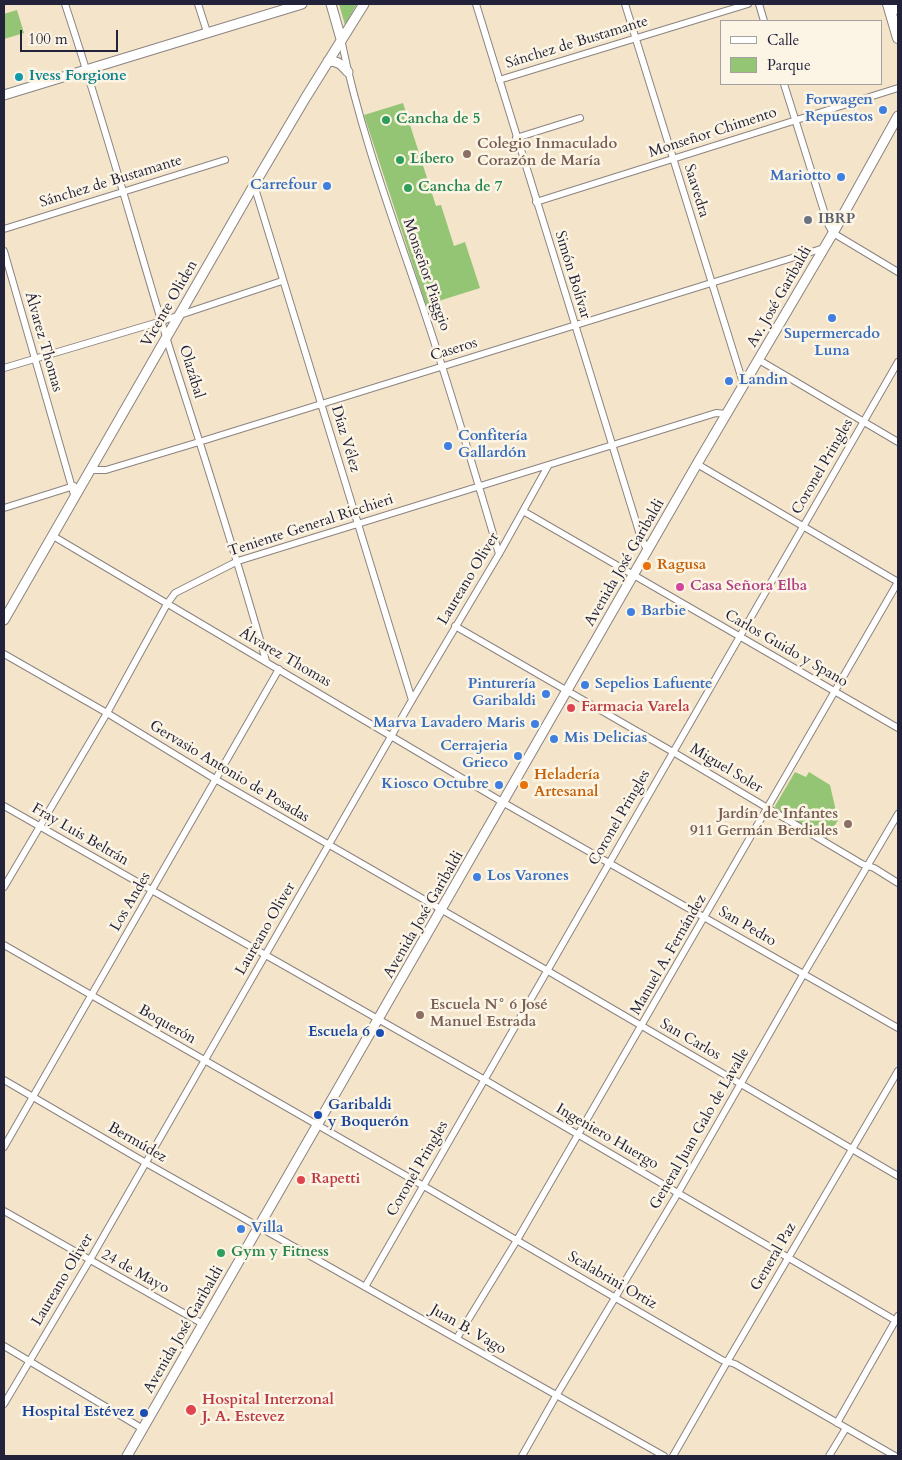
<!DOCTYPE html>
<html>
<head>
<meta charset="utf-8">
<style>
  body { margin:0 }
  #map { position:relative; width:902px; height:1460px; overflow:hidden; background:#f4e4c9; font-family:Cardo,serif }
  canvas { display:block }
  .frame { position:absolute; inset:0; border:5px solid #22223b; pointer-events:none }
  .legend { position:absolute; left:720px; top:20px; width:162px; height:65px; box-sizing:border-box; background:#fcf5e5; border:1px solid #a5a1a1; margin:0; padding:6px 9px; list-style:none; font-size:15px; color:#22223b }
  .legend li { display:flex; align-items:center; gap:10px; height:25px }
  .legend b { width:25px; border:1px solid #a5a1a1 }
  .scale { position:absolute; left:20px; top:30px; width:98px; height:22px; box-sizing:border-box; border:2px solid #22223b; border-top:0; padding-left:6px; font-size:15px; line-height:18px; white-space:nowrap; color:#22223b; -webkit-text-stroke:4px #fcf5e5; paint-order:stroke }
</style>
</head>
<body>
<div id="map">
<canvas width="902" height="1460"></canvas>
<div class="frame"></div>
<ul class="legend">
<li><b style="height:6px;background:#fff"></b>Calle</li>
<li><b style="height:14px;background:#93c575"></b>Parque</li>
</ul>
<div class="scale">100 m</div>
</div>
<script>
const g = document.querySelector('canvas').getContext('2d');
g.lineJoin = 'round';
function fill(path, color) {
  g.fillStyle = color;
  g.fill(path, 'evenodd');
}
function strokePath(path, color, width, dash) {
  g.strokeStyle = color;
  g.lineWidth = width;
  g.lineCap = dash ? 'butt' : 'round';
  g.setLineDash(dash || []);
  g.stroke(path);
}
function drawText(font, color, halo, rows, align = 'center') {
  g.font = font + ' Cardo,serif';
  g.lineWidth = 5;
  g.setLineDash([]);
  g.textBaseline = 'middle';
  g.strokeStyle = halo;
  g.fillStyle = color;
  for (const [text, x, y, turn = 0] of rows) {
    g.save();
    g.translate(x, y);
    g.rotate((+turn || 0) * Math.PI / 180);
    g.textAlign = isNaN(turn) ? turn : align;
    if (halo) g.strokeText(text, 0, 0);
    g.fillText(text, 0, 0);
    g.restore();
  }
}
fill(new Path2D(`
  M339 4H357L345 25Z
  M17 10 24 33 4 39V14Z
  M403 103 436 206 441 205 454 246 465 242 480 288 426 305 364 115Z
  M795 772 806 777 809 772 830 785 838 820 826 840 776 810 775 806Z`), '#93c575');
const street = new Path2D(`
  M65 4C102 115 133 228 167 340 201 447 236 553 266 661
  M198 4 207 32
  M476 4 641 538 648 551
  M625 4 744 386
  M759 4 764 21
  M341 39C360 132 394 222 424 311 451 391 475 473 499 554
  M499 80 748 4
  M784 84 828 224 833 233 898 272
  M516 138 580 118
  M254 185 412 700
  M536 202 898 88
  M4 229 225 160
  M4 251 75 498
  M759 360 898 442
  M4 368 162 321 282 281
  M697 464 898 582
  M91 470H106L199 442 824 248
  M4 508 74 486
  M523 511 898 728
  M53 536 504 803 898 1028
  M455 626 673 752 862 864 874 868 898 883
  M4 654 107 713 215 779 548 971 898 1176
  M4 806 485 1080 898 1322
  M4 887 107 713 167 604 175 593 238 561 716 413 727 414
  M4 945 422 1185 722 1360 735 1364 895 1456
  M4 1080 146 1163 664 1456
  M4 1147 279 669
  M4 1211 203 1324
  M365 1287 898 362
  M457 1338 517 1240 898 582
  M4 1346 143 1429
  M4 1404 91 1258 412 700 499 554 548 466
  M837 1423 898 1316
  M522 1456 556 1396 678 1193 803 975 898 814
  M673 1456 727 1362 898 1071
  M829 1456 846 1428`);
const secondary = new Path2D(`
  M331 4 341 39
  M328 61C338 61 341 64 348 72
  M4 95 302 4
  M4 620 254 185 306 97 364 4
  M127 1456 697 464 833 233 898 116`);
const primary = new Path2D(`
  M888 4 898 38
  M897 4 898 9`);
strokePath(street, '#8b8382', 8);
strokePath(secondary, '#8b8382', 11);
strokePath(primary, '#8b8382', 12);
strokePath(street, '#fff', 6);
strokePath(secondary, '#fff', 9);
strokePath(primary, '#fff', 10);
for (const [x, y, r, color] of [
  [19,77,5,"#0f9aa8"],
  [883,110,5,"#3f7fe0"],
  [386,120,5,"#2e9e5b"],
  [467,154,5,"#8d6e63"],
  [400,160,5,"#2e9e5b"],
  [841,177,5,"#3f7fe0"],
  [327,186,5,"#3f7fe0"],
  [408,188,5,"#2e9e5b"],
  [808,220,5,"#6b7280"],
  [832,318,5,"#3f7fe0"],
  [729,381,5,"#3f7fe0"],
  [448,446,5,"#3f7fe0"],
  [647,566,5,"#e8710a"],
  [680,587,5,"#d1479c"],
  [631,612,5,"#3f7fe0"],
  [585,685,5,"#3f7fe0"],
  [546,694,5,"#3f7fe0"],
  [571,708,5,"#e0444e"],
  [535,724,5,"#3f7fe0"],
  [554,739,5,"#3f7fe0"],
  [518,756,5,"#3f7fe0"],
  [499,785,5,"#3f7fe0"],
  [524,785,5,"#e8710a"],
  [848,824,5,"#8d6e63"],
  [477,877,5,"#3f7fe0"],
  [420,1015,5,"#8d6e63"],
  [380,1033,5,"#1a4fb4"],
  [318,1115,5,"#1a4fb4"],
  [301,1180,5,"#e0444e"],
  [241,1229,5,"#3f7fe0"],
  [221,1253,5,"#2e9e5b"],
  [191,1410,6,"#e0444e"],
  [144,1413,5,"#1a4fb4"]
]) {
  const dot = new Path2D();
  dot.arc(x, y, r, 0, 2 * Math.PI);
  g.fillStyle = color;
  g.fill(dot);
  strokePath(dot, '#fcf5e5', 2);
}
drawText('15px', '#22223b', '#fcf5e5', [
  ["Sánchez de Bustamante",577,43,-17],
  ["Monseñor Chimento",713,133,-18],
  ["Sánchez de Bustamante",111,182,-17],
  ["Saavedra",696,191,73],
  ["Monseñor Piaggio",426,275,71],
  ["Simón Bolívar",572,275,73],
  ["Av. José Garibaldi",780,297,-60],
  ["Vicente Oliden",170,304,-60],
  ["Álvarez Thomas",43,342,74],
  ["Caseros",454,350,-17],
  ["Olazábal",191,372,73],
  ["Díaz Vélez",345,439,73],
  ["Coronel Pringles",823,467,-60],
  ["Teniente General Ricchieri",311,526,-18],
  ["Avenida José Garibaldi",625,563,-60],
  ["Laureano Oliver",469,579,-59],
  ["Carlos Guido y Spano",786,649,30],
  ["Álvarez Thomas",285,658,30],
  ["Miguel Soler",726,769,31],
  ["Gervasio Antonio de Posadas",229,772,31],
  ["Coronel Pringles",620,818,-60],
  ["Fray Luis Beltrán",80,835,30],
  ["Los Andes",131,902,-60],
  ["Avenida José Garibaldi",424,915,-60],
  ["San Pedro",747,927,30],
  ["Laureano Oliver",266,929,-60],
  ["Manuel A. Fernández",669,955,-60],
  ["Boquerón",167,1025,30],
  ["San Carlos",690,1040,30],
  ["General Juan Galo de Lavalle",700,1129,-60],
  ["Ingeniero Huergo",607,1137,30],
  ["Bermúdez",137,1143,30],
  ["Coronel Pringles",418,1169,-60],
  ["General Paz",774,1257,-60],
  ["24 de Mayo",135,1272,29],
  ["Laureano Oliver",63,1280,-59],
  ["Scalabrini Ortiz",612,1281,30],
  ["Avenida José Garibaldi",184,1330,-60],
  ["Juan B. Vago",468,1330,30]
]);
drawText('bold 15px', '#0d838f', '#fcf5e5', [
  ["Ivess Forgione",29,77]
], 'left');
drawText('bold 15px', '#366cbe', '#fcf5e5', [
  ["Forwagen",873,101],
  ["Repuestos",873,118],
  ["Mariotto",831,177],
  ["Carrefour",317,186],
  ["Supermercado",832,335,"center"],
  ["Luna",832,352,"center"],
  ["Landin",739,381,"left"],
  ["Confitería",458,437,"left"],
  ["Gallardón",458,454,"left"],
  ["Barbie",641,612,"left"],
  ["Pinturería",536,685],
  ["Garibaldi",536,702],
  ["Sepelios Lafuente",595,685,"left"],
  ["Marva Lavadero Maris",525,724],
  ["Mis Delicias",564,739,"left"],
  ["Cerrajeria",508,747],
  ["Grieco",508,764],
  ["Kiosco Octubre",489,785],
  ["Los Varones",487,877,"left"],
  ["Villa",251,1229,"left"]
], 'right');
drawText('bold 15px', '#27864d', '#fcf5e5', [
  ["Cancha de 5",396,120],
  ["Líbero",410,160],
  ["Cancha de 7",418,188],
  ["Gym y Fitness",231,1253]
], 'left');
drawText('bold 15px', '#785e54', '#fcf5e5', [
  ["Colegio Inmaculado",477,145],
  ["Corazón de María",477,162],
  ["Jardín de Infantes",838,815,"right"],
  ["911 Germán Berdiales",838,832,"right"],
  ["Escuela N° 6 José",430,1006],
  ["Manuel Estrada",430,1023]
], 'left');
drawText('bold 15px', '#5b616d', '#fcf5e5', [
  ["IBRP",818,220]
], 'left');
drawText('bold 15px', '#c56008', '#fcf5e5', [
  ["Ragusa",657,566],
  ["Heladería",534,776],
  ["Artesanal",534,793]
], 'left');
drawText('bold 15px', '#b23c85', '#fcf5e5', [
  ["Casa Señora Elba",690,587]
], 'left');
drawText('bold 15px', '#be3a42', '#fcf5e5', [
  ["Farmacia Varela",581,708],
  ["Rapetti",311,1180],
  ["Hospital Interzonal",202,1401],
  ["J. A. Estevez",202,1418]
], 'left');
drawText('bold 15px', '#164399', '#fcf5e5', [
  ["Escuela 6",370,1033],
  ["Garibaldi",328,1106,"left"],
  ["y Boquerón",328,1123,"left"],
  ["Hospital Estévez",134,1413]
], 'right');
</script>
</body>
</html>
